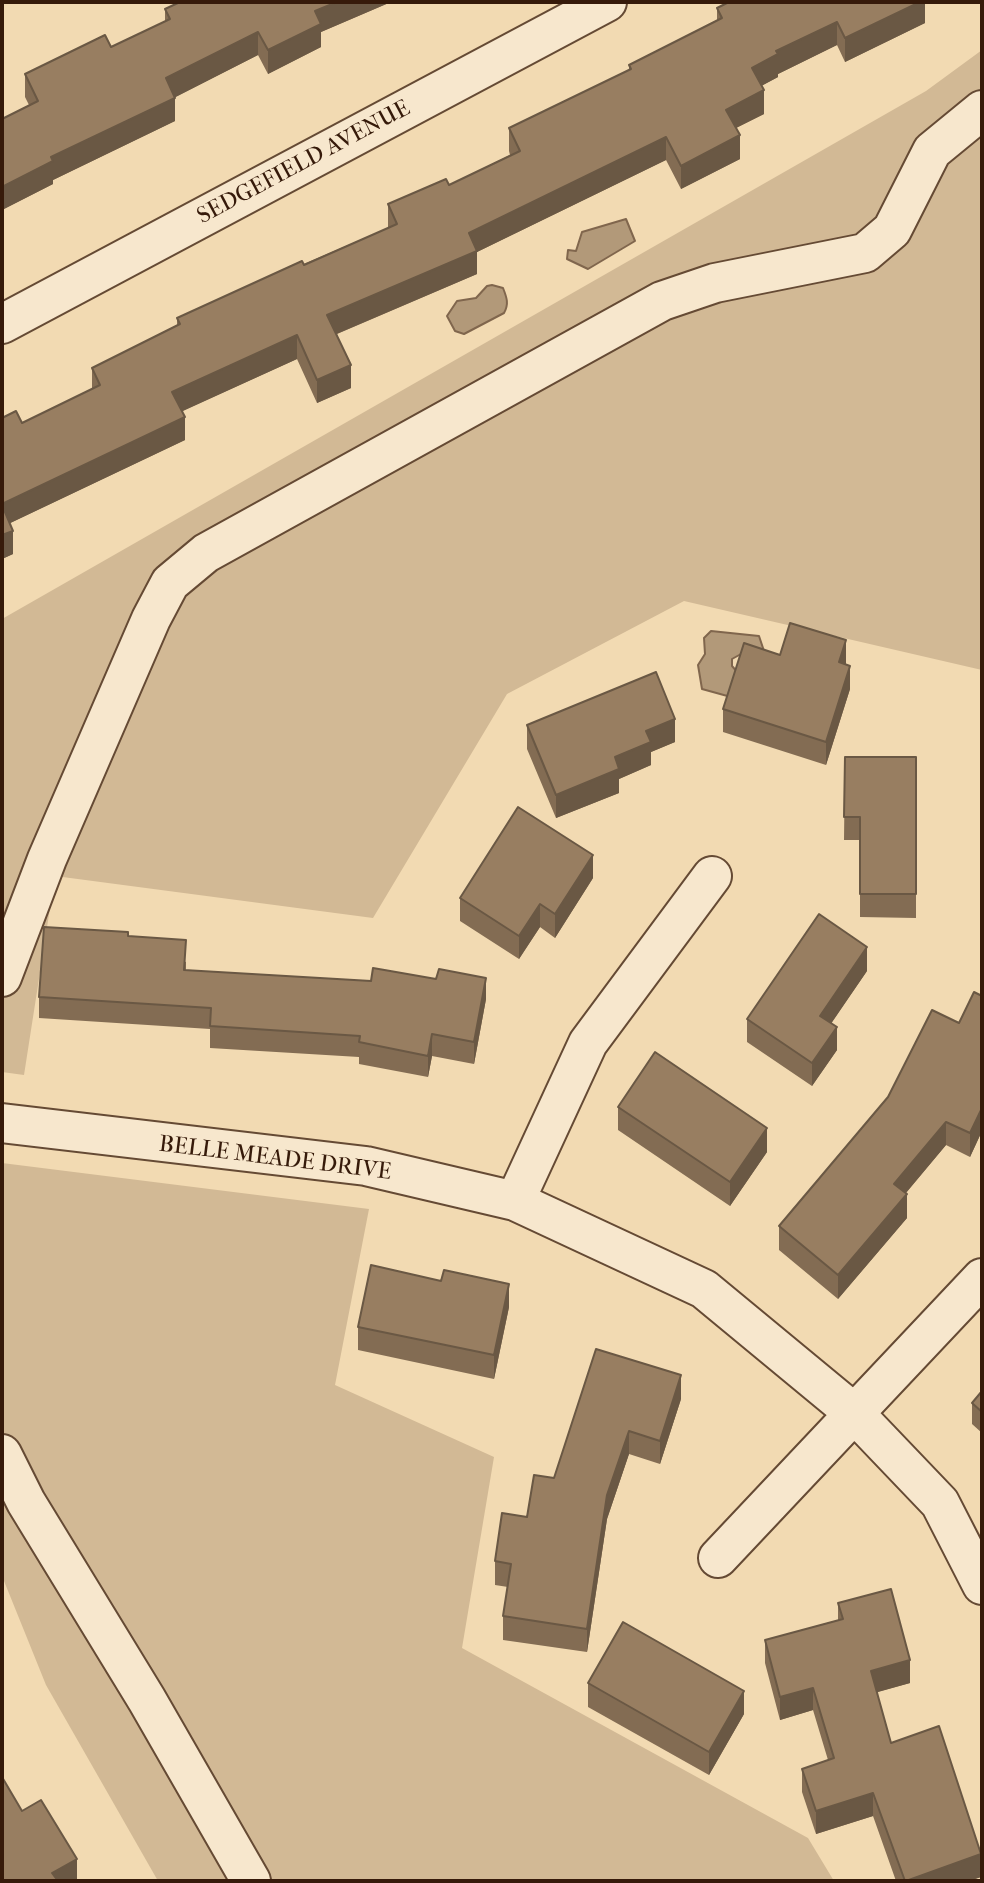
<!DOCTYPE html>
<html>
<head>
<meta charset="utf-8">
<style>
  body { margin:0 }
  #map { position:relative; width:984px; height:1883px; overflow:hidden; background:#f2dab2; font-family:"IM FELL French Canon",serif }
  canvas { display:block }
  .frame { position:absolute; inset:0; border:4px solid #361a0a; pointer-events:none }
</style>
</head>
<body>
<div id="map">
<canvas width="984" height="1883"></canvas>
<div class="frame"></div>
</div>
<script>
const g = document.querySelector('canvas').getContext('2d');
g.lineJoin = 'round';
function fill(path, color) {
  g.fillStyle = color;
  g.fill(path, 'evenodd');
}
function strokePath(path, color, width, dash) {
  g.strokeStyle = color;
  g.lineWidth = width;
  g.lineCap = dash ? 'butt' : 'round';
  g.setLineDash(dash || []);
  g.stroke(path);
}
function drawText(font, color, halo, rows, align = 'center') {
  g.font = font + ' "IM FELL French Canon",serif';
  g.lineWidth = 5;
  g.setLineDash([]);
  g.textBaseline = 'middle';
  g.strokeStyle = halo;
  g.fillStyle = color;
  for (const [text, x, y, turn = 0] of rows) {
    g.save();
    g.translate(x, y);
    g.rotate((+turn || 0) * Math.PI / 180);
    g.textAlign = isNaN(turn) ? turn : align;
    if (halo) g.strokeText(text, 0, 0);
    g.fillText(text, 0, 0);
    g.restore();
  }
}
fill(new Path2D(`
  M982 50V670L684 601 507 694 373 918 55 876 24 1075 2 1072V619L926 91Z
  M2 1163 369 1209 335 1385 494 1457 462 1648 808 1838 834 1881H158L46 1685 2 1576Z`), '#d2b995');
const water = new Path2D(`
  M626 219 635 241 588 269 567 259 568 250 576 251 582 232Z
  M492 285 503 288C507 298 509 304 504 313L464 334 455 331 447 316 457 301 476 298 487 286Z
  M711 631 759 636 765 654H741L732 659V666L739 674 731 697 702 689 698 665 705 654 704 638Z`);
fill(water, '#b29979');
strokePath(water, '#80664d', 2);
const minor = new Path2D(`
  M2 324 607 2
  M2 977 47 859 151 619 170 583 206 553 662 301 715 283 865 253 892 230 932 151 982 110
  M2 1123 366 1166 515 1201 704 1289 854 1413 940 1503 982 1585
  M515 1201 588 1043 712 876
  M2 1454 26 1502 147 1700 251 1881
  M718 1558 982 1278`);
strokePath(minor, '#654a34', 42);
strokePath(minor, '#f7e7cd', 38);
fill(new Path2D(`
  M180 2H391L321 32V47L268 74 258 55 175 97V121L53 180V184L2 210V119L29 105 25 97V74L111 47 165 21V9Z
  M925 2V23L845 62 837 45 778 74V77L761 86 764 114 736 128 740 159 681 189 666 160 477 252V274L337 334 351 388 317 403 297 359 182 411 185 440 10 523 13 554 2 559V418L22 423 92 389V368L177 325V318L388 228V204L449 185 510 155 509 151V128L629 70V65L717 20V8Z
  M780 655 846 664 850 689 826 765 723 732V709Z
  M527 725 675 742 651 752V765L619 779V793L556 818 527 749Z
  M845 757H916V918L860 917V840H844Z
  M593 878 555 938 540 927 519 959 460 921V898Z
  M128 936 186 962V970L486 999 474 1064 432 1056 428 1077 359 1064V1057L210 1048V1029L39 1018V997Z
  M867 971 831 1023 837 1050 812 1086 747 1042V1019Z
  M982 996V1131L970 1157 946 1145 906 1193 907 1218 838 1299 779 1250V1226Z
  M618 1107 767 1152 730 1206 618 1130Z
  M509 1307 494 1379 358 1350V1327Z
  M982 1391V1433L972 1424V1403Z
  M681 1399 660 1464 629 1454 607 1519 587 1652 503 1640V1616L508 1587 495 1585V1561L554 1478Z
  M838 1603 910 1683 877 1692 891 1743 981 1877 969 1881H896L873 1816 816 1834 802 1792V1769L828 1760 813 1710 780 1720 765 1663V1640L838 1620Z
  M588 1683 744 1714 709 1775 588 1707Z`), '#836c53');
fill(new Path2D(`
  M337 2H391L321 32V47L268 74V50L315 11Z
  M920 2H925V23L845 62V38Z
  M837 22V45L778 74V77L752 91V68L776 51Z
  M258 32V55L166 102V78Z
  M764 90V114L726 133V110Z
  M175 98V121L53 180V184L2 210V187L51 157Z
  M740 135V159L681 189V166Z
  M666 137V160L477 252V274L327 338V315L469 233Z
  M297 335V359L172 416V392Z
  M351 365V388L317 403V380Z
  M185 417V440L2 527V504Z
  M13 531V554L2 559V535Z
  M846 640V664L839 685V662Z
  M850 666V689L826 765V742Z
  M675 719V742L651 752V765L619 779V793L556 818V795L615 757 646 731Z
  M593 855V878L555 938V914Z
  M540 904V927L519 959V936Z
  M867 947V971L820 1040V1016Z
  M486 978V999L474 1064V1042Z
  M837 1027V1050L812 1086V1063Z
  M432 1034V1056L428 1077V1056Z
  M982 1108V1131L970 1157V1133Z
  M946 1122V1145L894 1207V1184Z
  M767 1128V1152L730 1206V1182Z
  M907 1194V1218L838 1299V1275Z
  M509 1284V1307L494 1379V1355Z
  M681 1375V1399L660 1464V1441Z
  M629 1431V1454L607 1519 587 1652V1629L607 1495Z
  M910 1660V1683L871 1694V1671Z
  M813 1688V1710L780 1720V1697Z
  M744 1691V1714L709 1775V1752Z
  M873 1793V1816L816 1834V1811Z
  M981 1854V1877L969 1881H906Z
  M77 1859V1881H52V1873Z`), '#6a5844');
const building = new Path2D(`
  M180 2H337L315 11 321 24 268 50 258 32 166 78 175 98 51 157 53 161 2 187V119L38 101 25 74 105 35 111 47 170 19 165 9Z
  M729 2H920L845 38 837 22 776 51 778 54 752 68 764 90 726 110 740 135 681 166 666 137 469 233 477 251 327 315 351 365 317 380 297 335 172 392 185 417 2 504V418L16 411 22 423 100 385 92 368 180 324 177 318 302 261 304 265 397 224 388 204 446 179 449 185 520 151 509 128 631 69 629 65 722 18 717 8Z
  M2 505 13 531 2 535Z
  M790 623 846 640 839 662 850 666 826 742 723 709 744 643 780 655Z
  M656 672 675 719 646 731 651 742 615 757 619 769 556 795 527 725Z
  M845 757H916V894H860V817H844Z
  M518 807 593 855 555 914 540 904 519 936 460 898Z
  M819 914 867 947 820 1016 837 1027 812 1063 747 1019Z
  M44 927 128 932V936L186 940 184 970 371 981 373 968 436 979 439 969 486 978 474 1042 432 1034 428 1056 359 1042 360 1036 210 1026 211 1008 39 997Z
  M974 992 982 996V1108L970 1133 946 1122 894 1184 907 1194 838 1275 779 1226 888 1097 932 1010 959 1023Z
  M655 1052 767 1128 730 1182 618 1107Z
  M371 1265 441 1281 444 1270 509 1284 494 1355 358 1327Z
  M596 1349 681 1375 660 1441 629 1431 607 1495 587 1629 503 1616 511 1564 495 1561 502 1513 527 1517 534 1475 554 1478Z
  M982 1391V1412L972 1403Z
  M891 1589 910 1660 871 1671 891 1743 939 1726 981 1854 906 1881H905L873 1793 816 1811 802 1769 834 1758 813 1688 780 1697 765 1640 843 1619 838 1603Z
  M623 1622 744 1691 709 1752 588 1683Z
  M2 1777 22 1811 41 1800 77 1859 52 1873 58 1881H2Z`);
fill(building, '#987e61');
strokePath(building, '#6a5844', 2);
drawText('23px', '#361a0a', '#f7e7cd', [
  ["SEDGEFIELD AVENUE",304,163,-28],
  ["BELLE MEADE DRIVE",275,1159,7]
]);
</script>
</body>
</html>
